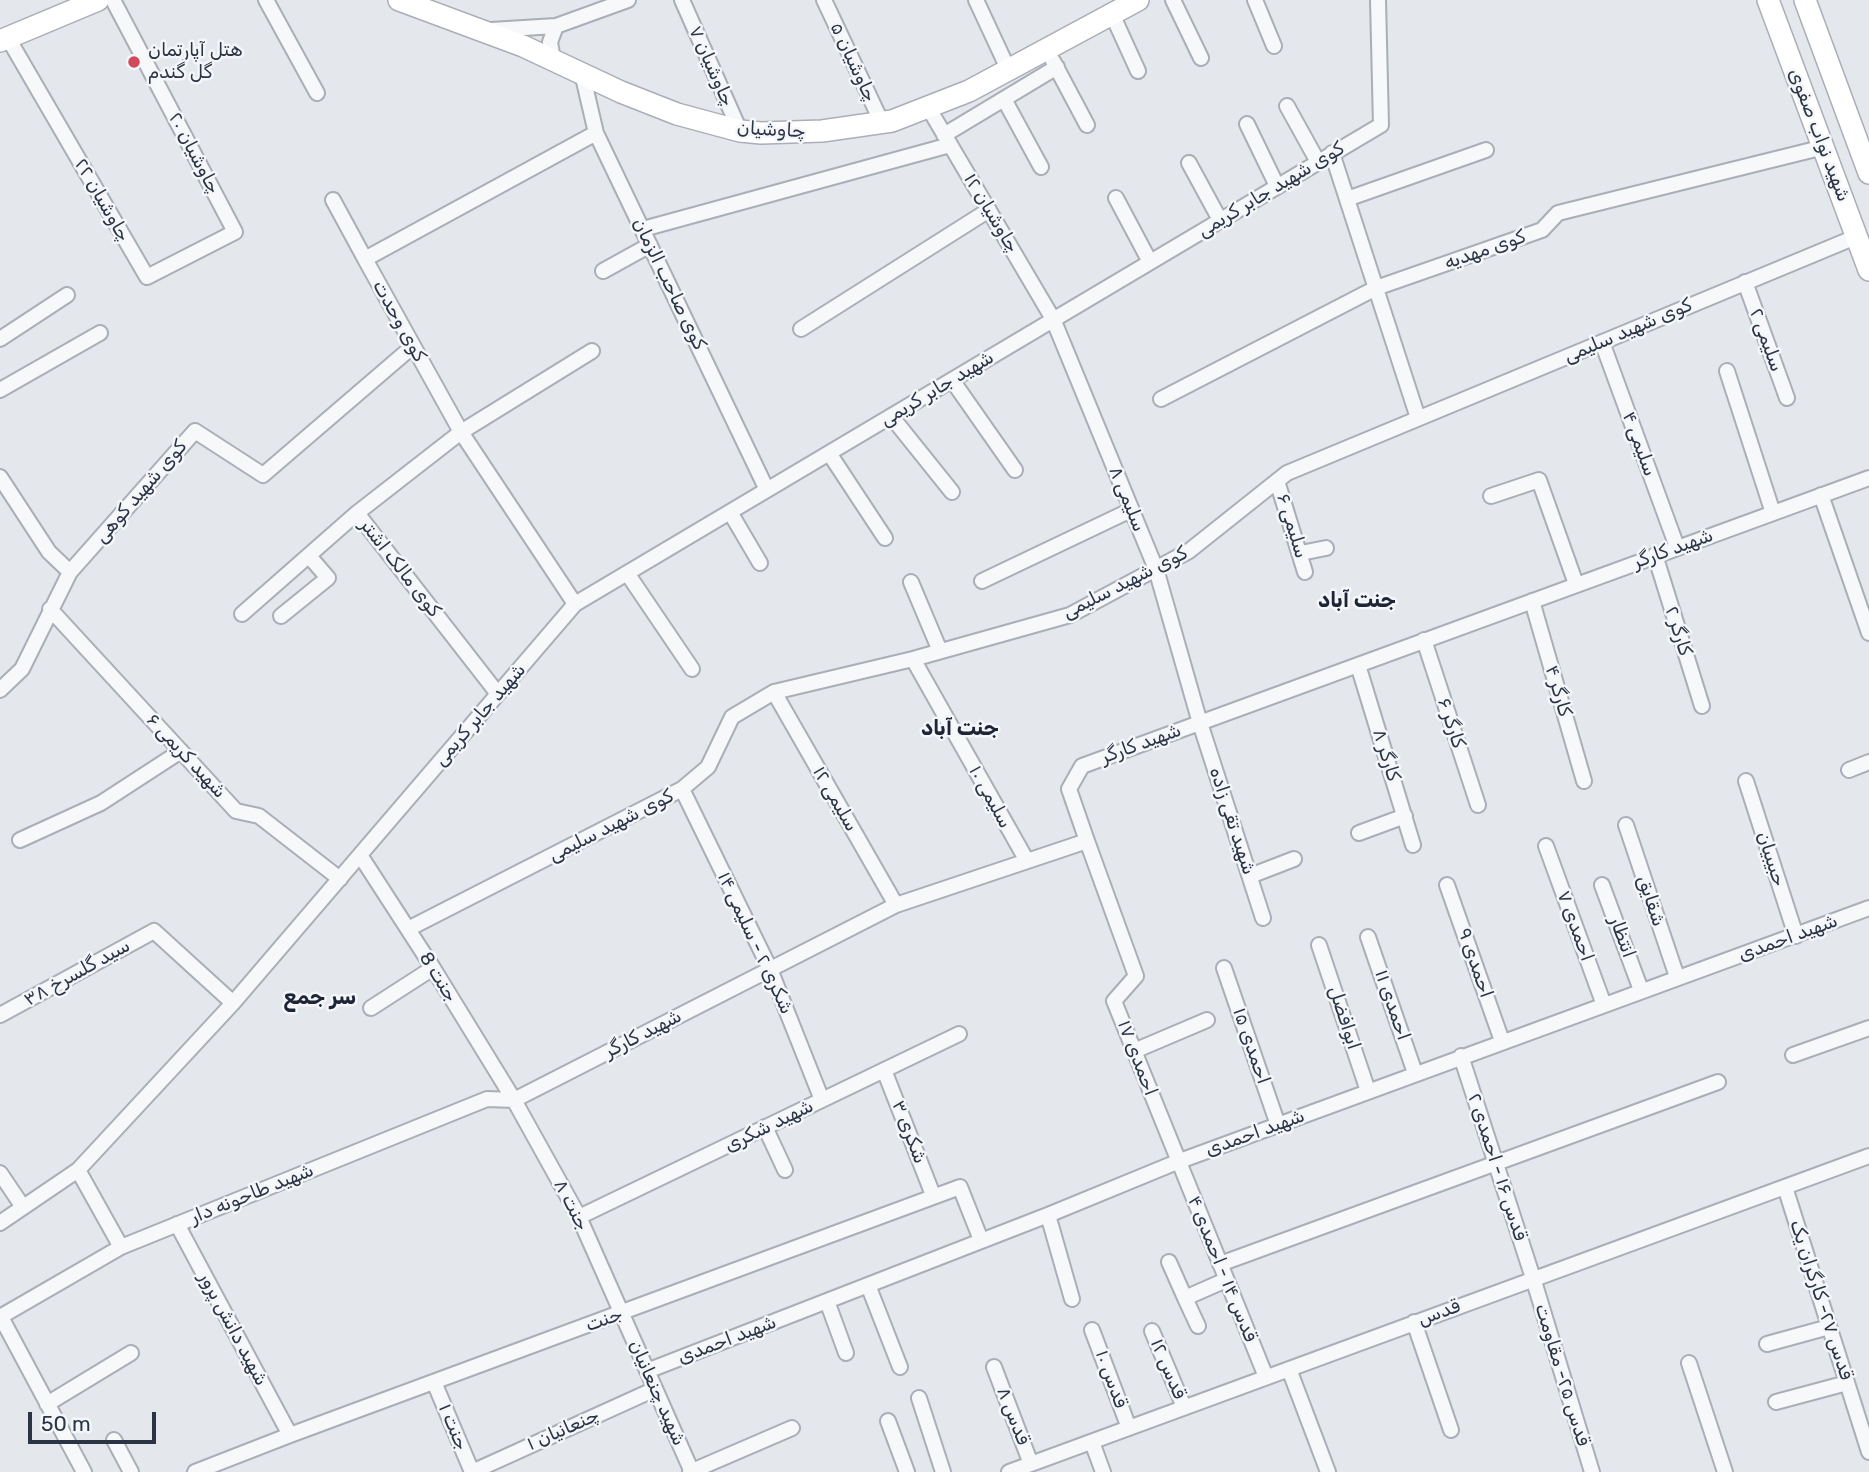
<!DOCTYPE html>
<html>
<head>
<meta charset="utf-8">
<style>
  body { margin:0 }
  #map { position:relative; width:1869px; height:1472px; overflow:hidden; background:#e4e7ec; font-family:Rubik,sans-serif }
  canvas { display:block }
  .scale { position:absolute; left:28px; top:1412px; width:128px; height:32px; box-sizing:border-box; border:4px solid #2b3445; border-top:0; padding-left:9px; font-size:21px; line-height:24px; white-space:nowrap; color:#2b3445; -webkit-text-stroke:5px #f4f6f9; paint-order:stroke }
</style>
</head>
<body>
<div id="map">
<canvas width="1869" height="1472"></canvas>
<div class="scale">50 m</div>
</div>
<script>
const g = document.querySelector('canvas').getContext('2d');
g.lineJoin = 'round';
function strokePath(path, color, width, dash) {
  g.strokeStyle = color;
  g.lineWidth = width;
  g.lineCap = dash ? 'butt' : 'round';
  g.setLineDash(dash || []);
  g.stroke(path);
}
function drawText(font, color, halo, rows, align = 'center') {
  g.font = font + ' Rubik,Vazirmatn,sans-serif';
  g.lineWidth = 5;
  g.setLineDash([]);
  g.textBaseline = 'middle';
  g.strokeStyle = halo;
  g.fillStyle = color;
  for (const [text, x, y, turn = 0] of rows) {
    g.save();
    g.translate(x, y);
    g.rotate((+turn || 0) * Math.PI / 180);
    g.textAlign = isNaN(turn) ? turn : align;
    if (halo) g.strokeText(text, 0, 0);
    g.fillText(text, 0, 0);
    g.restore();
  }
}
const street = new Path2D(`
  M266 0 317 93
  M682 0 740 131
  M824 0 882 123
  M976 0 1009 71
  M1173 0 1201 58
  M1255 0 1274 46
  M1112 14 1138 71
  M491 30 556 26 628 0
  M8 38 147 277 235 232 113 0
  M553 60 550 42 556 26
  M1053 61 1087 125
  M582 73 596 133 767 490
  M1004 99 1041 167
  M1287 106 1318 162
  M928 107 1053 319 1156 569 1200 723 1263 918
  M1247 124 1277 186
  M944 135 1057 67
  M1332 153 1418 418
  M1189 163 1220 220
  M1116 198 1150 262
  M1347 199 1486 150
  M333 200 365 259
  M643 229 950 145
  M603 271 650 245
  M1745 282 1787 398
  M801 329 989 210
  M0 339 67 295
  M1602 342 1677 547
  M1727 371 1773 513
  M952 380 1015 470
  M0 390 100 333
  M1161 399 1376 288 1542 230 1558 213 1824 147
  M891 416 952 492
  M829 453 885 538
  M0 477 49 552 70 572
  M1277 481 1305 572
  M1821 495 1869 633
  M1491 496 1539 480 1576 584
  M730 512 760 563
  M1301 553 1326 548
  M1655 555 1702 706
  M627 573 692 669
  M982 581 1131 510
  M911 582 940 651
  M1532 601 1584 781
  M575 604 461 432 365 259 596 133
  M50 609 236 811 259 816 340 879
  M242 614 357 513
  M281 616 328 578 309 556
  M1424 640 1478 805
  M913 659 1027 861
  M1358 665 1413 845
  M0 690 22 669 70 572 195 431 263 475 412 347
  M774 692 896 905
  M498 694 357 513 461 432 592 351
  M1849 770 1869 762
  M1746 781 1796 936
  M682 789 770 969 822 1100
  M1626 825 1677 977
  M1359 833 1405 816
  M20 840 101 803 181 751
  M1087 841 1136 976 1114 1001 1266 1377
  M1546 846 1604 1005
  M360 855 433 968 514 1100 579 1217 692 1472
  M1250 876 1294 859
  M1447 885 1502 1041
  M1602 885 1641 990
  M408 929 682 789 708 767 732 717 774 692 913 659 1070 615 1189 551 1287 473 1858 236
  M1368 937 1415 1073
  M1319 945 1368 1091
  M1224 968 1278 1125
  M371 1008 433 968
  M0 1015 154 931 233 1003
  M1134 1051 1207 1020
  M1793 1055 1869 1028
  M1461 1056 1533 1278 1592 1472
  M884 1070 933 1195
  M765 1127 785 1170
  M78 1170 121 1247
  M0 1173 23 1207
  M1785 1187 1869 1452
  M1048 1215 1072 1299
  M579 1217 959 1034
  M0 1223 78 1170 233 1003 575 604 1381 125 1378 0
  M177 1224 290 1435
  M1169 1262 1185 1298
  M1220 1264 1718 1082
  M868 1285 900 1367
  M827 1301 846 1353
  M0 1317 121 1247 487 1099 514 1100 896 905 1087 841 1069 789 1082 766 1869 478
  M1 1317 84 1472
  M1414 1322 1451 1430
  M1198 1326 1185 1298 1226 1280
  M1092 1330 1129 1428
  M1152 1331 1184 1407
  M1767 1344 1829 1327
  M1689 1363 1725 1472
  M994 1367 1031 1464
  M1289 1369 1328 1472
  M647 1371 1048 1215 1177 1162 1869 908
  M434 1382 472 1472 655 1389
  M919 1398 943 1472
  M1776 1402 1847 1383
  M47 1404 131 1353
  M888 1421 907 1472
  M114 1440 131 1472
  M1092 1442 1103 1472
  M195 1472 290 1435 960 1187 981 1240
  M690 1472 792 1428
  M1009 1472 1869 1156`);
const secondary = new Path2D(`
  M399 0 523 46 621 92 677 114 740 131 761 133 822 131 892 121 969 91 1138 0
  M1768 0 1869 270
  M1805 0 1869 173
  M0 41 98 0`);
strokePath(street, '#a9aeb7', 18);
strokePath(secondary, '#a9aeb7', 24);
strokePath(street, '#f7f8fa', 14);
strokePath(secondary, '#fff', 21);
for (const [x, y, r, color] of [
  [134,62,7,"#d1495b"]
]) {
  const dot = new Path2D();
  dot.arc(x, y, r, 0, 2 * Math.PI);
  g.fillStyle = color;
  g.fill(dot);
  strokePath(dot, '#f4f6f9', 2.5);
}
drawText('19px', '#2b3445', '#f4f6f9', [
  ["هتل آپارتمان",148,51],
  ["گل گندم",148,73]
], 'left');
drawText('19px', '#2b3445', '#f4f6f9', [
  ["چاوشیان ۵",853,62,65],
  ["چاوشیان ۷",711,66,66],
  ["چاوشیان",771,130,3],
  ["شهید نواب صفوی",1819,135,69],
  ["چاوشیان ۲۰",194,153,62],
  ["کوی شهید جابر کریمی",1271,190,-31],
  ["چاوشیان ۲۲",102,200,60],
  ["چاوشیان ۱۲",991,213,59],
  ["کوی مهدیه",1485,250,-19],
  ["کوی صاحب الزمان",669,284,64],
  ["کوی وحدت",399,321,61],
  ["کوی شهید سلیمی",1628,331,-23],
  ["سلیمی ۲",1766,340,70],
  ["شهید جابر کریمی",937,389,-31],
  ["سلیمی ۴",1639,444,70],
  ["کوی شهید کوهی",141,492,-49],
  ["سلیمی ۸",1127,499,68],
  ["سلیمی ۶",1292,526,73],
  ["شهید کارگر",1673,549,-20],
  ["کوی مالک اشتر",400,568,52],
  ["کوی شهید سلیمی",1125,583,-27],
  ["کارگر ۲",1678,631,73],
  ["کارگر ۴",1558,691,74],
  ["شهید جابر کریمی",480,715,-49],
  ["کارگر ۶",1451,723,72],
  ["شهید کارگر",1141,744,-20],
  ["کارگر ۸",1386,755,73],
  ["شهید کریمی ۶",186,756,47],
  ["سلیمی ۱۰",990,797,61],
  ["سلیمی ۱۲",835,799,60],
  ["شهید تقی زاده",1232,821,72],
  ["کوی شهید سلیمی",611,826,-27],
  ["حبیبیان",1771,859,72],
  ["شقایق",1651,901,72],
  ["احمدی ۷",1575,926,70],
  ["انتظار",1622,937,70],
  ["شهید احمدی",1788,938,-20],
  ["شکری ۲ - سلیمی ۱۴",755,943,65],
  ["احمدی ۹",1475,963,71],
  ["سید گلسرخ ۳۸",77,973,-29],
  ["جنت 8",438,977,58],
  ["احمدی ۱۱",1392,1005,71],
  ["ابوافضل",1344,1018,72],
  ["شهید کارگر",643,1034,-27],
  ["احمدی ۱۵",1251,1046,71],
  ["احمدی ۱۷",1137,1058,69],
  ["شهید شکری",769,1126,-26],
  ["شکری ۳",909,1132,69],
  ["شهید احمدی",1255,1133,-20],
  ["قدس ۱۶ - احمدی ۲",1497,1167,72],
  ["شهيد طاحونه دار",252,1194,-22],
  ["جنت ۸",571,1205,63],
  ["قدس ۱۴ - احمدی ۴",1222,1269,68],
  ["قدس ۲۷- کارگران یک",1821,1300,72],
  ["قدس",1439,1313,-20],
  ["جنت",604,1320,-20],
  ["شهید دانش پرور",233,1329,62],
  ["شهید احمدی",727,1340,-21],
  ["قدس ۱۲",1168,1369,67],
  ["قدس ۲۵- مقاومت",1562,1375,73],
  ["قدس ۱۰",1111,1379,70],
  ["شهید چنعانیان",657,1393,66],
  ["قدس ۸",1013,1416,69],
  ["جنت ۱",453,1427,67],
  ["چنعانیان ۱",563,1430,-24]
]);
drawText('bold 21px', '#1d2536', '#f4f6f9', [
  ["جنت آباد",1357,601],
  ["جنت آباد",960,729],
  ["سر جمع",320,998]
]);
</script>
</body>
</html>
